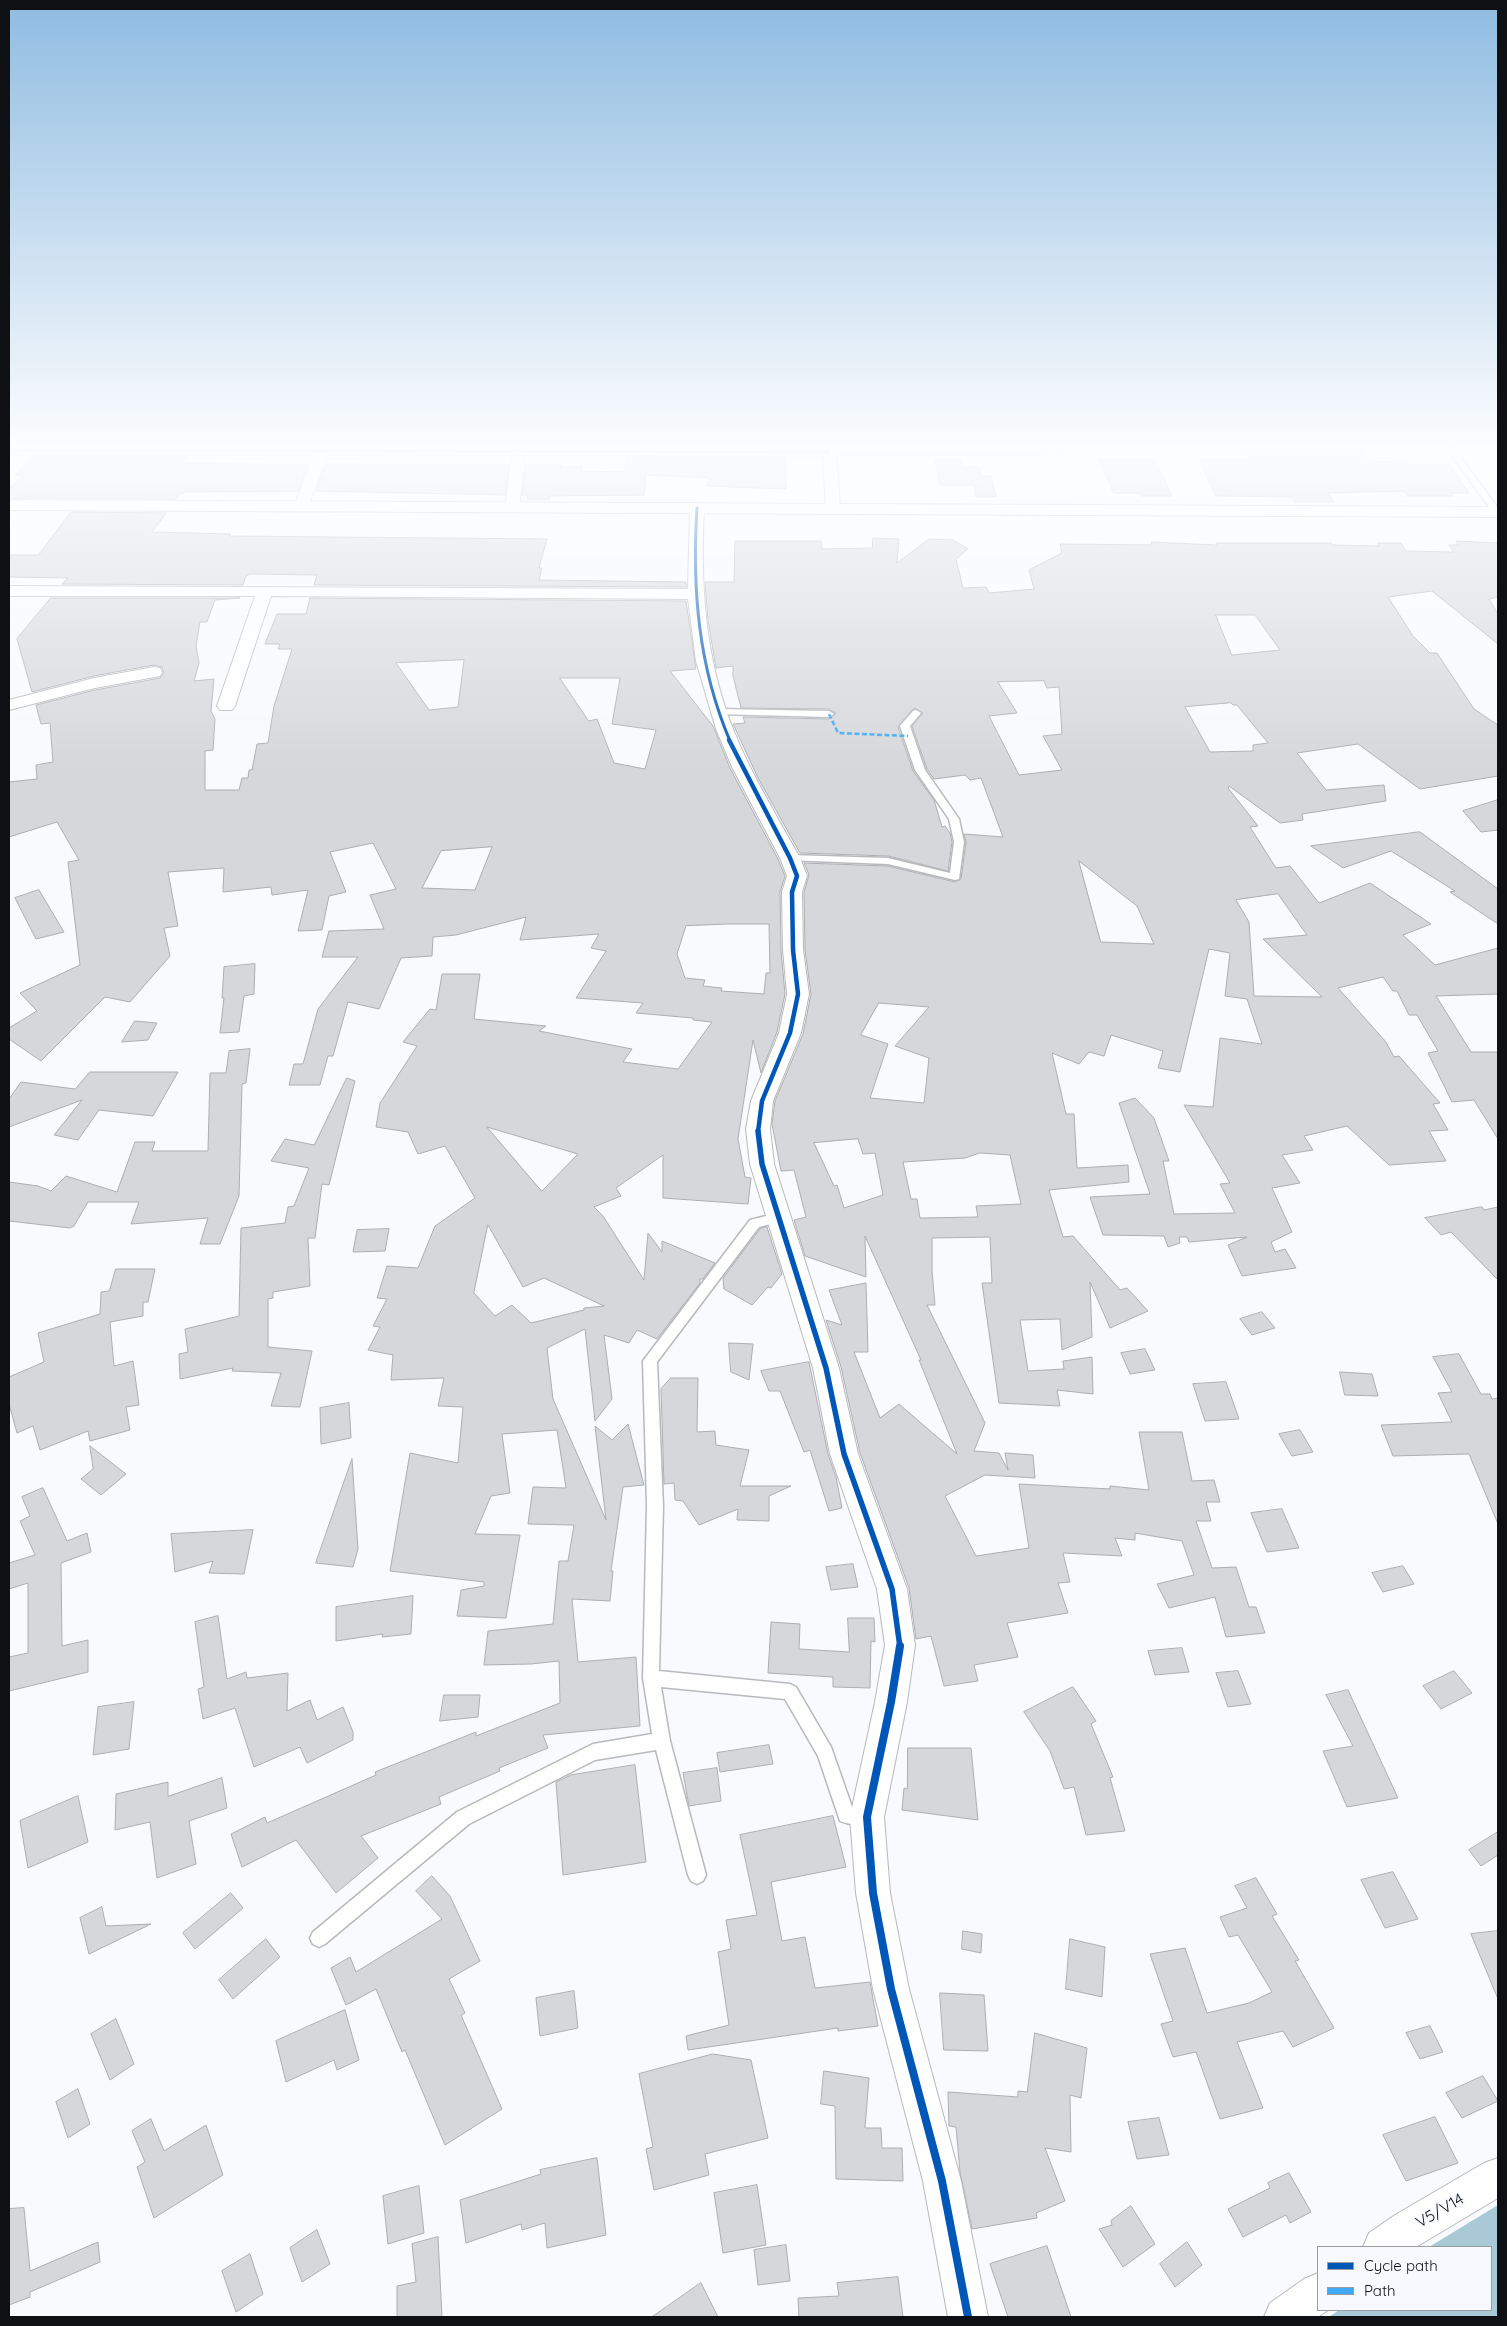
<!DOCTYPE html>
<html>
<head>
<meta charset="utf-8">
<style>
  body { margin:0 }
  #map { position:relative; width:1507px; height:2326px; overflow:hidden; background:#f8fafd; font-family:Quicksand,sans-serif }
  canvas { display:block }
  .frame { position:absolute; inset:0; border:10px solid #0e1013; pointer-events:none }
  .legend { position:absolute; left:1317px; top:2246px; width:175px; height:65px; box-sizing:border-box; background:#f7f9fe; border:1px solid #9a9ca0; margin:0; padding:6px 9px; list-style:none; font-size:15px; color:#0e1013 }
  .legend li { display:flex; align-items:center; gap:10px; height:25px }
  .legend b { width:25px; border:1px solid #9a9ca0 }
</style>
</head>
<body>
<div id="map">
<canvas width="1507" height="2326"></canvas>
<div class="frame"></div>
<ul class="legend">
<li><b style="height:6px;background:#0057b8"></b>Cycle path</li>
<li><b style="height:6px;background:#3fa9f5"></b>Path</li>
</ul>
</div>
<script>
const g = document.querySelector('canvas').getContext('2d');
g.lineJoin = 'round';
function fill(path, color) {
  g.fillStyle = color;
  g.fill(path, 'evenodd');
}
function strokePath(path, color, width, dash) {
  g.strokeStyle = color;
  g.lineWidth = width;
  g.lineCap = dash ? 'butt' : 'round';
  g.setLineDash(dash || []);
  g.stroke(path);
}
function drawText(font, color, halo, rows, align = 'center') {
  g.font = font + ' Quicksand,sans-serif';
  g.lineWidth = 4;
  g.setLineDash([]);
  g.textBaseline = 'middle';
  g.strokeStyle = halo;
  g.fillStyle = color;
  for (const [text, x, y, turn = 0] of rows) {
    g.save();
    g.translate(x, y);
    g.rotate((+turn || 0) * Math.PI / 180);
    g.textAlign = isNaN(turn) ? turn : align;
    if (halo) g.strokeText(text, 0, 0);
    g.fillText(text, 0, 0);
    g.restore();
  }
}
fill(new Path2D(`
  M1498 2205V2317H1329L1339 2310H1491V2247H1429Z`), '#aac9d6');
const building = new Path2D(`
  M629 444H784V446H629Z
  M1241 444H1356L1368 462 1405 461 1408 465H1450L1469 493H1450L1453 496H1407L1404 491 1328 493 1334 502H1295L1292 497 1216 496 1199 460H1250Z
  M34 456H188L183 463 308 465 298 491 187 492 180 494 176 499 9 498V488L24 476 16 475Z
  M627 457 785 458 786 489 707 486 709 478 646 475 644 495 550 496V499H527L528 495H522L526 465 561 464 560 467H582L581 471 624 472Z
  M935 459 961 460 963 467H980L981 476H991L996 497H976L974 485H940Z
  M1099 459 1155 460 1172 496H1141L1140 493H1114Z
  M334 464 436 465H509L505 495 316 491 326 465Z
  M71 512 166 513 152 532 231 534 229 536 547 539 539 568H542L539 580 686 582V587L314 585 317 575 250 574 246 576 243 585 62 584 68 578 9 577V555H38Z
  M873 538 899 539 897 563 929 539 953 540 968 549 956 559 963 588 986 587 989 593 1034 589 1029 570 1062 553 1060 544 1152 545 1151 542 1217 545 1216 543H1331L1332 545 1379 546 1377 543H1401L1406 551 1454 552 1449 545H1459L1456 541 1498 543V597L1489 599 1498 614V644L1432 591 1388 597 1413 636 1430 653H1437L1474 709 1498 725V776L1420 789 1358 744 1297 753 1326 790 1384 785 1386 801 1302 814 1303 820 1280 823 1229 786 1228 788 1258 826 1250 827 1276 868 1290 866 1319 903 1370 883 1431 924 1403 935 1435 965 1498 948V994L1436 996 1471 1052H1498V1139L1474 1100 1452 1102 1428 1053 1438 1051 1417 1015H1409L1397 991H1393L1383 977 1338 988 1386 1042 1394 1057 1399 1056 1440 1103 1433 1104 1448 1130 1429 1131 1446 1161 1389 1165 1347 1126 1304 1136 1313 1150 1282 1155 1300 1183 1272 1188 1292 1232 1271 1242 1275 1252 1285 1249 1296 1268 1242 1276 1228 1245 1247 1237 1189 1242 1187 1237H1179L1180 1243 1168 1247 1164 1236 1103 1235 1090 1197 1150 1194 1119 1103 1135 1098 1154 1118 1169 1161H1163L1174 1214 1235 1213 1220 1184 1230 1183 1184 1105 1213 1107 1220 1038 1262 1044 1247 999 1225 996 1230 953 1209 949 1180 1072 1158 1068 1163 1051 1111 1035 1104 1056 1089 1052 1079 1064 1052 1053 1066 1114H1074L1077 1168 1128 1165 1129 1182 1049 1190 1063 1237 1073 1236 1120 1290 1127 1288 1148 1311 1110 1328 1090 1282 1092 1337 1062 1350 1060 1319 1020 1320 1028 1371 1064 1369 1063 1361 1092 1357 1093 1394 1057 1390 1060 1406 999 1403 982 1283H992L990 1237 932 1238V1271L935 1305H927L985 1423 974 1451 999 1453 1008 1470 1005 1453 1033 1455 1035 1478 985 1475 945 1496 976 1556 1029 1548 1019 1484 1110 1489V1486L1149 1490 1139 1432H1182L1192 1481 1214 1480 1220 1502H1206L1211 1521H1196L1212 1568 1236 1567 1249 1607H1256L1265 1633 1226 1637 1215 1597 1169 1608 1157 1584 1194 1575 1182 1541 1135 1533V1540L1115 1538 1122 1556 1063 1553 1070 1582 1058 1583 1068 1613 1007 1623 1018 1657 974 1665 978 1681 944 1686 931 1636 916 1639 909 1588 860 1453 841 1367 826 1320 842 1325 829 1290 866 1283 868 1352H854L880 1418 899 1404 957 1454 919 1360H921L865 1236 866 1277 805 1256 794 1220 806 1217 794 1170 781 1171 772 1124 775 1101 803 1034 811 994 805 950 804 892 809 875 804 863 888 866 955 882 961 879 966 842 964 834 1003 837 981 778 970 780 965 775 934 779 927 769 912 726 923 713 915 708 912 710 898 727 913 771 934 800 942 827 945 826 950 833 952 842 948 871 888 856 800 853 758 778 733 724 745 723 743 717 829 719 836 713 829 709 741 708 733 676V666L716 668 708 620 705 582H734L735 541H821L822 549 872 548ZM1216 615H1255L1280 650 1232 655ZM1044 681 1047 688 1059 687 1062 734 1043 736 1062 770 1019 775 989 716 1017 713 998 682ZM1231 703 1233 705H1237L1268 743 1253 745V751L1210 752 1185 707ZM1079 861 1137 906 1154 944 1101 942ZM1278 894 1307 935 1263 939 1322 997 1254 996 1249 922 1236 900ZM879 1003 929 1007 895 1046 929 1058 924 1103 870 1098 888 1044 861 1035ZM858 1139 863 1154 875 1153 883 1195 844 1208 837 1185 834 1186 814 1143ZM980 1153 1010 1155 1021 1204 976 1206 978 1217 920 1218 917 1199H911L903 1162 965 1158Z
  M51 598H240L215 600 207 622H200L196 646 199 663 194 681 214 679 211 711 215 719 213 750 205 751V790H239L242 778H248L249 770H252L257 744 268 743 274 706 292 649H278L280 644H265L277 614H306L310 598 686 601 696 669 670 671 713 726 730 768 778 859 785 876 780 892 781 950 785 994 777 1032 761 1073 753 1040 738 1139 745 1177 751 1178 748 1204 663 1198V1155L616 1188 621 1196 594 1207 603 1216 644 1280 648 1233 662 1252V1241L715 1263 703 1279H700V1283L657 1339 637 1330 629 1343 604 1335 612 1399 595 1421 585 1329 547 1348 553 1399 606 1520 595 1426 612 1440 628 1424 644 1485 623 1487 611 1571H613L610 1601 572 1599 578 1662 636 1657 640 1726 543 1735 548 1748 499 1768 500 1771 439 1797 441 1804 361 1836 378 1858 336 1893 296 1840 242 1867 231 1834 265 1817 267 1823 376 1775 375 1772 476 1732V1736L560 1703 559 1661 531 1664 484 1665 488 1631 553 1624 559 1561H568L574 1525 528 1524 533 1487 566 1488 557 1430 502 1434 510 1493 491 1496 475 1534 520 1535 506 1618 457 1616 461 1590 484 1586V1582L390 1571 410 1453 458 1463 463 1407 438 1406 444 1378 391 1380 393 1355 368 1350 380 1327 373 1326 387 1299 377 1298 387 1266 418 1268 435 1226 475 1198 445 1146 418 1154 408 1132 376 1127 380 1103 417 1046 403 1042 430 1009 436 1010 442 974H480L474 1019 546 1026 539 1031 632 1049 623 1062 678 1069 712 1022 693 1020V1018L636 1013 643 1003 576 998 606 951 591 948 599 934 520 940 526 917 456 935 433 937 432 956 401 958 379 1009 348 1002 333 1056H328L320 1085H289L294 1064H303L318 1009 358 957H322L329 931 384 929 370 895 396 889 373 843 330 852 346 892 329 896 322 930 298 931 308 890 272 895 271 887 223 892 224 868 168 872 178 926 164 928 170 956 130 1002 105 997 41 1061 9 1039V1028L37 1011 20 993 80 965 68 862 79 860 57 822 9 837V782L37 779 36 765 53 762 50 723 41 724 36 705 95 690 160 678 164 673 162 667 154 665 94 676 32 692 17 639ZM464 660 458 707 429 710 396 663ZM560 678H620L612 724 656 730 645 769 614 763 597 719 589 721ZM492 847 475 890 422 888 441 851ZM728 924H769L770 973H766L764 994 721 991 722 988 703 986 705 980 685 978 677 954 686 926ZM487 1127 578 1154 542 1191ZM488 1225 523 1287 544 1278 604 1306 584 1308V1310L531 1323 512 1305 495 1316 474 1293Z
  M1498 800V830L1481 832 1463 811Z
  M1420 832 1498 889V924L1450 892 1455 891 1391 851 1343 868 1311 846Z
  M39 890 64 932 36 939 15 898Z
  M255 964 254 994 244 996 239 1032 220 1033 224 998H222L224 967Z
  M135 1021 157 1023 148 1040 122 1042Z
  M250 1049 246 1083 242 1084 239 1196 220 1244H200L208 1218 131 1224 139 1202H88L74 1226 70 1228 9 1221V1182L38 1186 51 1191 66 1176 117 1192 135 1142H155L152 1151H208L210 1073H226L229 1051Z
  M90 1072H178L153 1116 99 1110 78 1140 54 1135 82 1100 9 1127V1099L21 1082 75 1089Z
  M347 1078 355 1081 329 1185 322 1184 315 1238H308L310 1286 273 1292V1298L268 1299V1347L312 1351 300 1407 271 1406 281 1373 232 1371 233 1368 180 1379 179 1354 188 1352 185 1329 239 1316 241 1228 285 1223 288 1207 294 1206 309 1168 271 1161 285 1139 314 1145Z
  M1482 1207 1484 1210 1498 1207V1280L1451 1232 1441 1235 1425 1218Z
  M767 1227 782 1274 771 1288 768 1287 752 1305 724 1289 723 1278 760 1229Z
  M389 1229 385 1251 353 1252 357 1230Z
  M116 1269H155L148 1302H143V1316L110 1322 114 1366 133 1361 139 1405 126 1407 130 1430 90 1441 88 1431 40 1450 33 1426 17 1433 9 1404V1377L44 1362 38 1333 100 1314 101 1292 109 1291Z
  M1262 1312 1275 1328 1252 1335 1240 1319Z
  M729 1343 753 1344 749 1380 731 1372Z
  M1145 1349 1155 1370 1130 1374 1121 1353Z
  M1459 1354 1481 1394H1490L1492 1399 1498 1398V1524L1469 1454 1393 1456 1381 1425 1452 1422 1438 1393 1452 1392 1433 1357Z
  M809 1362 828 1454 836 1477 842 1508 829 1511 810 1450 804 1452 780 1391H769L761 1371Z
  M1340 1372 1372 1374 1378 1396 1345 1395Z
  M671 1378H698L697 1432 715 1431 716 1445 749 1450 740 1486H791L769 1496V1521L737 1520 738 1509 699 1525 683 1501 675 1500 674 1483 664 1484 661 1389Z
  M1226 1382 1239 1419 1205 1421 1193 1384Z
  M349 1403 351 1438 321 1444 320 1408Z
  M1300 1430 1313 1452 1292 1456 1279 1434Z
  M90 1446 126 1474 101 1495 81 1479 93 1469Z
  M352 1459 358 1549 353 1567 316 1563Z
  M43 1488 67 1541 87 1533 91 1552 61 1563 62 1646 88 1640V1672L9 1691V1657L28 1653V1583L9 1589V1563L35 1555 20 1521 30 1516 22 1497Z
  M1282 1509 1299 1548 1267 1552 1251 1513Z
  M253 1530 244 1574 209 1573 213 1561 175 1572 171 1534Z
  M853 1564 858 1587 831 1590 826 1567Z
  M1403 1566 1414 1584 1383 1592 1372 1573Z
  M413 1596 411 1634 382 1637 383 1634 336 1641V1607Z
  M218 1616 227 1679 246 1672 247 1678 288 1673 287 1711 310 1700 317 1720 343 1707 353 1732V1740L307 1763 300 1747 254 1767 235 1708 203 1719 198 1689 204 1687 195 1622Z
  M848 1618H874L875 1642 871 1641 870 1688 833 1687V1677L768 1673 771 1622 800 1624 799 1649 849 1652Z
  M1182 1648 1189 1672 1155 1675 1148 1651Z
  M1238 1671 1251 1704 1228 1707 1216 1673Z
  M1454 1671 1472 1693 1441 1709 1423 1686Z
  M1073 1687 1096 1721 1091 1724 1113 1777 1110 1778 1125 1831 1086 1835 1074 1787 1064 1789 1050 1751 1024 1712Z
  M1348 1690 1398 1798 1347 1807 1323 1751 1353 1746 1326 1695Z
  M444 1695H480L478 1717 440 1721Z
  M134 1702 129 1749 93 1755 98 1707Z
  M769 1745 773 1764 720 1772 717 1753Z
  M908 1748H971L978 1820 902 1810 904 1788 907 1789Z
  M635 1765 646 1862 563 1875 556 1782 571 1775Z
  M717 1768 721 1801 689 1806 683 1773Z
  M222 1778 227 1808 189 1821 196 1864 157 1878 150 1822 115 1830 116 1794 168 1782V1796Z
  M78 1796 88 1842 28 1868 20 1821Z
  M833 1816 846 1867 771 1882 782 1941 805 1937 815 1988 870 1982 878 2026 838 2031V2028L688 2050 686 2036 729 2025 718 1952 731 1949 726 1920 757 1915 740 1835Z
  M1498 1832V1855L1481 1866 1469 1850Z
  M1393 1872 1418 1919 1385 1928 1361 1880Z
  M432 1876 450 1896 480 1961 449 1979 465 2013 461 2015 502 2109 445 2145 405 2050 402 2052 376 1989 346 2005 331 1968 350 1957 356 1972 442 1919 416 1891Z
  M1256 1878 1277 1914 1272 1916 1299 1960 1295 1961 1334 2028 1293 2047 1283 2031 1237 2042 1263 2108 1220 2119 1196 2052 1173 2057 1161 2024 1173 2021 1150 1954 1185 1948 1207 2013 1249 2003 1272 1992 1238 1935 1229 1937 1220 1917 1247 1908 1235 1886Z
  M231 1893 243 1908 195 1949 183 1933Z
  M102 1907 106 1926 151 1924 89 1954 80 1918Z
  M963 1931 982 1934 981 1953 962 1949Z
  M1498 1931V1999L1471 1934Z
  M266 1939 280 1957 233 1999 219 1980Z
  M1070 1939 1105 1947 1102 1997 1066 1989Z
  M574 1991 578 2028 540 2036 536 1998Z
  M940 1993 984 1995 988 2051 944 2050Z
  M345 2010 359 2060 337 2070 334 2060 286 2082 276 2041Z
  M116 2019 134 2064 110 2080 91 2034Z
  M1430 2026 1443 2052 1420 2059 1406 2033Z
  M1035 2033 1087 2048 1081 2098 1070 2095 1071 2152 1045 2148 1065 2201 1036 2213 1037 2218 972 2229 960 2172 956 2127 949 2126 948 2092 1018 2097V2091L1027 2092Z
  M713 2054 751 2060 768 2138 705 2154 709 2175 654 2190 646 2149 653 2147 639 2074Z
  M824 2071 869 2078 865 2128H881L882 2148H902L903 2181 836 2179 835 2106 821 2104Z
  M1483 2076 1498 2101 1462 2118 1446 2093Z
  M78 2089 90 2124 68 2138 56 2102Z
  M1435 2117 1458 2163 1406 2181 1383 2135Z
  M1159 2118 1169 2155 1137 2159 1128 2122Z
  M151 2119 164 2151 206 2125 223 2175 154 2218 137 2167 145 2162 132 2131Z
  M597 2158 606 2235 547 2248 545 2223 522 2230 521 2224 466 2243 460 2200 541 2174 540 2170Z
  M1289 2173 1311 2212 1290 2223 1286 2215 1243 2237 1228 2209 1270 2188 1268 2183Z
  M757 2185 766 2245 723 2253 714 2193Z
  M419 2186 424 2233 388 2244 383 2196Z
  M1131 2206 1155 2244 1123 2267 1099 2229 1112 2225 1111 2221Z
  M24 2208 30 2271 98 2242 100 2262 30 2292V2297L9 2305V2209Z
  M317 2230 330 2264 302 2282 290 2248Z
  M438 2237 442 2317H397V2286L416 2282 412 2244Z
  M1187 2242 1202 2265 1175 2287 1160 2264Z
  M786 2245 790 2281 758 2285 754 2250Z
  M1047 2246 1071 2317H1008L990 2264Z
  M250 2254 263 2294 236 2312 222 2271Z
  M898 2277 903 2317H799L798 2298 839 2296 837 2283Z
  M701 2283 718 2317H652Z`);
fill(building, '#d5d7db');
strokePath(building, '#acaeb1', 1);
const service = new Path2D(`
  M1061 444H1068L1064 451 1044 454H829L825 452 829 450H1044L1059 447Z
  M1444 444H1451L1498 508V514H1494Z
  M718 709 829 711 834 714 829 717 715 714V710Z
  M916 710 921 713 910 726 925 770 959 819 964 842 959 879 955 880 888 864 786 860V856L790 855 888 858 950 873 954 842 949 819 915 770 900 726 913 711Z
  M778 1213 783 1215 784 1218 783 1221 759 1227 657 1362 663 1506 659 1671 790 1684 796 1687 831 1747 852 1807 871 1810 874 1816 871 1822C862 1826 849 1825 840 1821L818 1756 785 1699 661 1687 670 1741 706 1875 703 1881 697 1884 691 1881 688 1875 656 1750 595 1760 469 1824 325 1944 319 1947 313 1944 310 1938 313 1932 457 1812 593 1744 652 1734 643 1678 647 1506 643 1361 750 1220Z`);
const minor = new Path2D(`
  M318 444H332L331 447 823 448 822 444H836L840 509 833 513 826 509 823 456 525 455 519 507 512 511 505 507 512 455H328L308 506 301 510 294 506 314 455 9 454V446L317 447Z
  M697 504 704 508C700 584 705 658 733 729 751 774 777 816 800 858L807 876 802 892 803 950 809 994 801 1033 773 1101 770 1129 774 1164 839 1368 858 1454 907 1589 915 1645 907 1702 884 1817 890 1893 909 1989 961 2181 988 2317H948L923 2181 873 1989 856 1893 850 1817 875 1702 885 1645 877 1589 830 1454 813 1368 750 1164 746 1129 751 1101 779 1033 787 994 783 950 782 892 787 876 780 858 732 767 716 729 696 661 688 599 271 596 235 706 232 710H220L217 706 255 596H9V586L688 589 690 508Z
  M154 667 160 668 162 672 160 676 95 688 9 710V700L94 678Z
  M1498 2158V2198L1416 2247H1363L1369 2233 1395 2215 1484 2163Z
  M1318 2273V2310H1328L1318 2317H1264L1270 2303 1304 2279Z`);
const trunk = new Path2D(`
  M9 500 1498 507V517L9 510Z`);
strokePath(service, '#b7b9bc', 3);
strokePath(minor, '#b7b9bc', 2);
strokePath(trunk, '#b7b9bc', 2);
fill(service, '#fefeff');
fill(minor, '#fefeff');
fill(trunk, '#fefeff');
strokePath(new Path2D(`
  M829 714 838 733 908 736`), '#3fa9f5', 2.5, [5, 2.5]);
strokePath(new Path2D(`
  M9 450 829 452
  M697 508C692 588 698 666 730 741`), '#0057b8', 3);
strokePath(new Path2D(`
  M729 740 790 858 797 876 792 892 793 950 798 994 790 1033 762 1101 758 1132`), '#0057b8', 4.5);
strokePath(new Path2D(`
  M758 1131 762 1164 826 1368 844 1454 892 1589 900 1647`), '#0057b8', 5.5);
strokePath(new Path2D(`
  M900 1646 891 1702 867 1817 873 1893 891 1989 942 2181 968 2317`), '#0057b8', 8);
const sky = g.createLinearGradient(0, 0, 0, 770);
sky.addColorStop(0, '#8fbce1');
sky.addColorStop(0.58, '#fcfdfe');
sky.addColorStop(1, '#fcfdfe00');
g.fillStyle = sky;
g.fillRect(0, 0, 1507, 770);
drawText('16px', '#0e1013', '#f7f9fe', [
  ["V5/V14",1440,2211,-30]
]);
</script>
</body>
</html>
